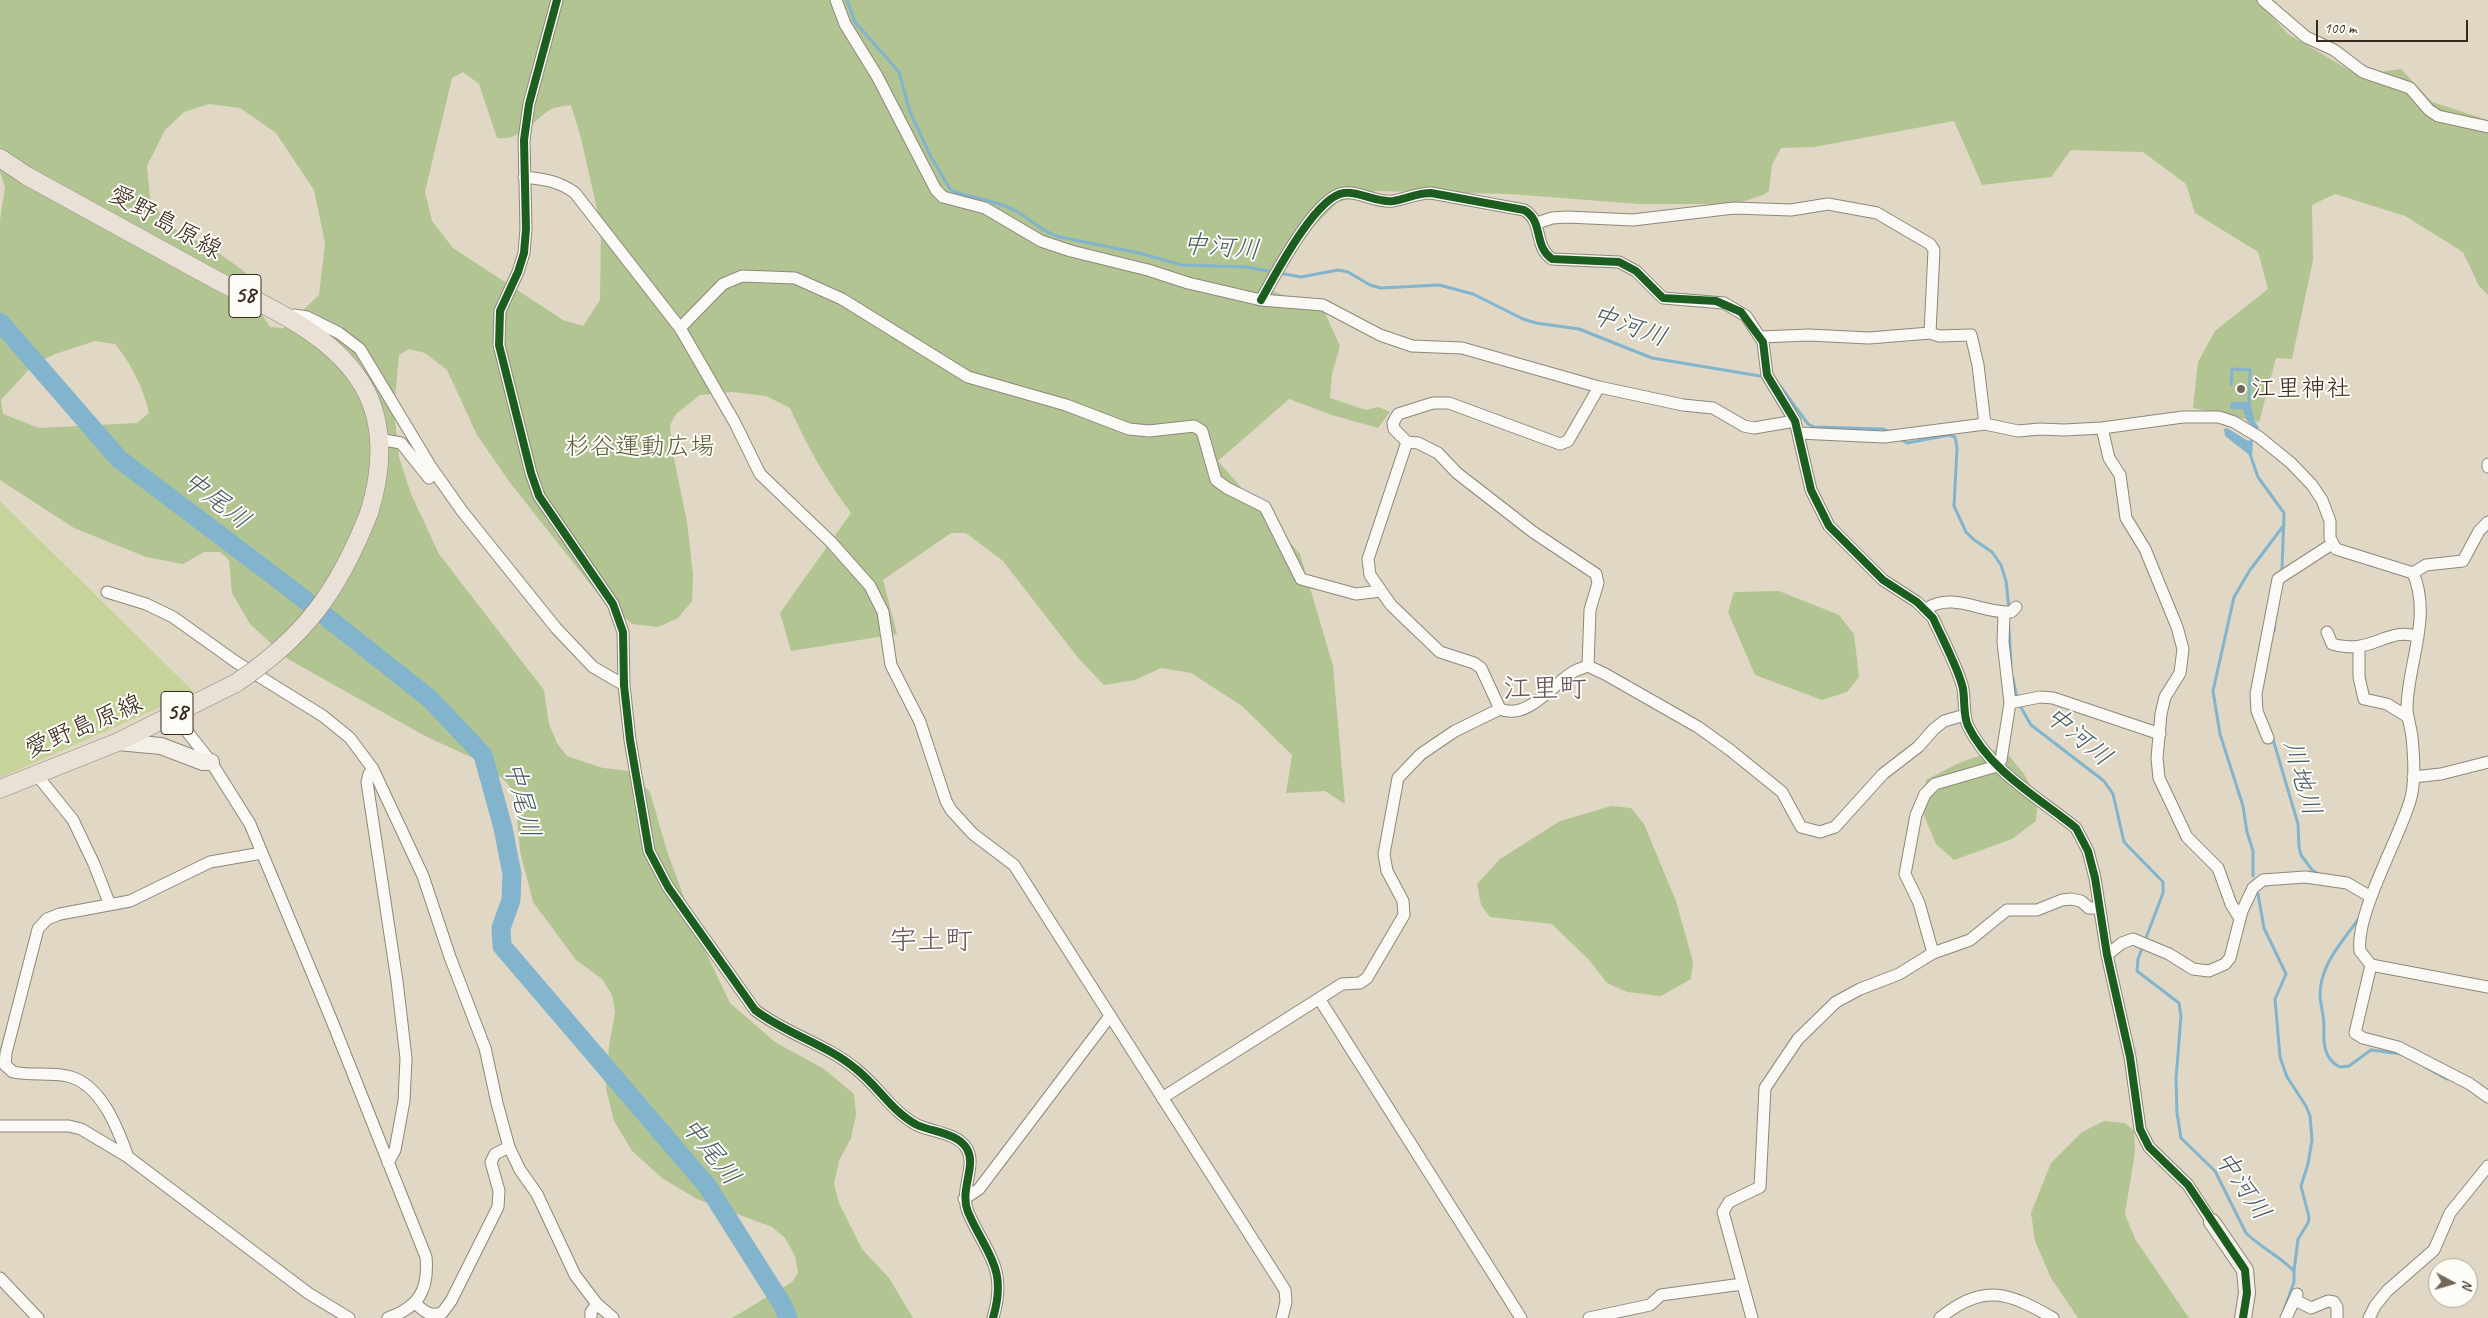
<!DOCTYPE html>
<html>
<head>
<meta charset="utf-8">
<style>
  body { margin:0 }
  #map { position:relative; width:2488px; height:1318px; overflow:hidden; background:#e0d8c4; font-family:Caveat,sans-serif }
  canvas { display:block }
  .north { position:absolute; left:2428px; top:1258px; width:50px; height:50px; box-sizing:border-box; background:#fdfcf7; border:1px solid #afa8a0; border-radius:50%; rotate:96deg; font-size:14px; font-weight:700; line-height:20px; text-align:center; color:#3b2a1e }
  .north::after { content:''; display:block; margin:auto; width:18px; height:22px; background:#756758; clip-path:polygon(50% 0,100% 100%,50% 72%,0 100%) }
  .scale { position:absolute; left:2316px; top:20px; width:152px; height:22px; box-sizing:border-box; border:2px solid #3b2a1e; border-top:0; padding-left:6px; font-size:15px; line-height:18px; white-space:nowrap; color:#3b2a1e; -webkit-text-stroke:4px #fdfcf7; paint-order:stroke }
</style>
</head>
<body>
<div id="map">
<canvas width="2488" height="1318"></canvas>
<div class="north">N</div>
<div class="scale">100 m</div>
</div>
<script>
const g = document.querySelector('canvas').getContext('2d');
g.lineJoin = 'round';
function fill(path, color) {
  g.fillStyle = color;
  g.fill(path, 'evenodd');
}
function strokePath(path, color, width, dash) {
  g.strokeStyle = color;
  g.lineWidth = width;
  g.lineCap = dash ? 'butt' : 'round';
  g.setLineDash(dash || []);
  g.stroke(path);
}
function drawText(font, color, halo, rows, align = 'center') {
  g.font = font + ' Caveat,"Klee One",sans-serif';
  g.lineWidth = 4;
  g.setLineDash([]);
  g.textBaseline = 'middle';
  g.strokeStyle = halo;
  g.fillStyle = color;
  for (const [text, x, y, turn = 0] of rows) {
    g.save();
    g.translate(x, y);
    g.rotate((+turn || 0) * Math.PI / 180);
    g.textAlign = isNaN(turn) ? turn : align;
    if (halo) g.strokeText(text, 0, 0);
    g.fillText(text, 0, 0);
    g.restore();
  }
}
fill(new Path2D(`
  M0 501 194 692 0 778Z`), '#c6d49b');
fill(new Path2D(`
  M0 0H2257L2288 34 2358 75 2401 69 2432 102 2488 120V295L2479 286 2463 252 2405 216 2335 194 2312 205 2313 260 2292 359 2276 358 2259 422 2193 408 2198 362 2215 331 2268 289 2258 252 2195 213 2186 184 2143 152 2071 150 2051 177 1982 185 1954 121 1814 147 1781 148 1772 165 1769 191 1763 195 1736 204H1639L1510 194 1376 191 1338 202 1276 264 1273 291 1325 313 1340 346 1332 374 1330 398 1366 410 1379 407 1390 412 1378 428 1332 415 1289 399 1218 461 1300 554 1333 666 1345 804 1325 791 1286 793 1292 755 1242 706 1191 673 1161 668 1135 680 1104 685 1079 659 1003 561 966 533H951L883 580 897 634 791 651 780 613 851 513C826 480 807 446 790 408L766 396 733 392 700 395 676 414 670 425 672 449 687 522 693 574 692 601 678 618 658 627 632 624 602 599 511 484 477 435 447 370 425 353 409 349 399 355 394 411 399 457 411 494 439 554 544 690 549 724 557 743 567 756 603 768 629 771 650 792 667 851 699 938 730 1003 775 1042 824 1069 854 1094 856 1115 851 1138 839 1161 834 1184 839 1203 862 1249 889 1278 913 1318H732L792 1282 798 1273 795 1256 785 1238 772 1227 697 1199 662 1178 632 1151 614 1121 606 1089 609 1047 615 1012 612 995 602 979 576 960 533 902 520 851 515 796 507 783 486 764 425 736 288 659 250 624 232 593 229 560 220 552H204L183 564 146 557 74 528 0 480V220L5 187 0 172ZM463 72 479 84 497 138C520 141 531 123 548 111 553 107 564 106 571 105L581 138 601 227 600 300 583 326 563 320 453 248 432 221 425 192 452 78ZM209 104 240 108 276 133 314 190 325 243 319 295 284 328 270 327 255 304 245 272 216 251 168 225 150 198 147 166 165 130 184 112ZM95 341 115 344C132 365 143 387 149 413L137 423 39 428 3 414 1 400 33 365 55 354Z
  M1779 591 1839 615 1854 634 1859 677 1847 692 1822 700 1755 675 1728 612 1734 592Z
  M1995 750 2005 751 2024 774 2038 800 2036 821 2012 839 1954 860 1936 844 1922 811 1926 780 1959 763Z
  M1611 806 1631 808 1644 824 1676 901 1693 962 1691 979 1661 996 1627 992 1607 983 1589 960 1552 924 1490 917 1481 905 1477 884 1500 859 1560 821Z
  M2104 1121 2125 1123 2134 1131 2135 1152 2125 1214 2135 1239 2189 1318H2078L2051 1278 2035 1241 2031 1213 2051 1163 2082 1132Z`), '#b2c492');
fill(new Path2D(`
  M2231 402H2250L2255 422 2259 427 2257 430 2247 421 2243 409H2230Z
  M2227 428 2248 441 2253 439 2252 457 2225 436 2224 429Z`), '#82b4ce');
strokePath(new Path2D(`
  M847 0 855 22 899 72 910 112 930 155 950 189 955 192C975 198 997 201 1016 211 1031 219 1043 233 1060 237L1139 253 1182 265 1246 267 1273 272
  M1279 273 1301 277 1338 270 1348 272 1370 285 1381 288 1439 285 1473 294 1523 319 1536 323 1579 329 1652 358 1760 376
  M2231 385 2232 369 2250 370 2249 405
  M1780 386 1808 424 1814 427 1883 429 1890 432
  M1900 439 1907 443 1949 435 1955 437 1957 448 1954 506 1966 532 1973 539 1992 552 2001 565 2006 581 2009 609
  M2250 454 2258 477 2284 513 2282 570
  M2009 628 2011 664
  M2274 631 2275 623
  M2013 678 2017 699
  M2019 704 2031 725 2104 781 2113 794 2124 842 2163 882V893L2138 959 2137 971 2179 1003 2181 1016 2176 1079 2177 1113 2181 1138 2215 1171 2246 1233C2261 1248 2280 1256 2294 1271V1282L2284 1310
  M2272 736 2298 824 2299 847 2301 855 2312 870 2320 875
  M2253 876V851L2247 832 2243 806 2220 734 2213 691 2234 597 2250 570 2284 525
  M2258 894 2264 928 2286 974 2275 999 2280 1057 2287 1077 2306 1106 2310 1116 2312 1140 2308 1164 2301 1186 2309 1217 2308 1223 2298 1239 2294 1271
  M2361 915C2344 941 2320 962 2320 996 2321 1007 2324 1016 2324 1027 2323 1042 2324 1060 2340 1067L2349 1066 2371 1050 2402 1054
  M2425 1067 2447 1079`), '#82b4ce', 3);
strokePath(new Path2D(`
  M0 322 119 459 291 589 430 699 483 755 503 828 512 874 511 900 501 928 502 946 708 1187 782 1304 788 1318`), '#82b4ce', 19);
const street = new Path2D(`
  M557 0 529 104 524 140 526 229 524 253 518 272 500 311 499 345 531 473 539 496 613 604 623 632 624 685 630 740 649 851 668 887 755 1010C786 1034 826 1044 856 1069 878 1086 892 1112 917 1125 932 1132 958 1133 967 1149 977 1166 959 1190 968 1212 986 1254 1008 1267 993 1318
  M836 0 845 24 877 76 936 190 943 197 985 208 1041 241 1071 251 1148 270 1188 283 1261 300 1323 305 1380 335 1412 346 1462 348 1599 387 1683 405 1713 408 1744 426 1754 428 1795 421
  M2263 0 2306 37 2334 50 2363 72 2410 88 2429 110 2438 116 2488 127
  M524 177C544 179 559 181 575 193L680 328 735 423 760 474 831 542 870 586 883 612 891 665 920 722 946 801 951 810 973 834 1014 865 1285 1290 1286 1302 1282 1318
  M1537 223 1552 218 1567 217 1633 220 1734 208 1791 210 1828 204 1877 213 1930 244 1934 250 1930 333
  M1261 300C1275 275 1316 196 1344 193 1360 191 1376 203 1393 201 1406 199 1417 193 1431 193L1524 210C1544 221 1533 246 1552 259L1619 262 1636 271 1663 298 1724 303 1746 316 1763 342 1767 375 1795 421 1811 490 1829 526 1883 580 1917 602 1933 618C1941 636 1960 672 1963 689 1965 701 1963 715 1968 726 1990 771 2039 798 2076 828L2088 851 2095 878 2107 955 2130 1057 2140 1129 2149 1147 2188 1185 2212 1222
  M288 320 294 315 307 317 339 333 360 349 431 467 462 511 556 628 593 667 624 685
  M680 328 723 284 742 276 795 278 842 299 968 377 1066 405 1129 429 1149 431 1194 426 1202 431 1216 480 1227 488 1265 507 1301 579 1356 594 1381 591
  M1760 337 1809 335 1869 338 1930 333 1939 336 1971 335 1978 365 1985 424
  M2102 428 2109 458 2120 475 2126 518 2145 549 2177 627 2183 649 2180 673 2165 697 2161 714 2157 758 2159 778 2187 837 2218 868 2231 904 2239 917
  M1798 433 1884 437 1985 424 2018 431 2040 429 2064 430 2102 428 2183 417H2219L2234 422 2259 437 2291 463 2312 485 2322 500 2330 521V538L2336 549 2413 573C2432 616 2408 663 2407 707 2407 718 2411 727 2412 737 2414 757 2416 783 2410 801 2399 839 2355 915 2360 951L2371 965 2488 987
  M379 439 401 443 429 478
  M1407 442 1368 559 1370 575 1391 605 1440 652 1474 663 1481 668 1500 709C1527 721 1553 684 1573 672 1578 669 1583 668 1588 666L1605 674 1698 727 1730 750 1782 792 1801 827 1820 832 1835 827 1883 774 1918 747 1934 729 1944 721 1965 715
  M2488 464V467
  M2413 573 2426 565 2463 561 2479 531 2488 522
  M107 592 146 604 173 617 236 662 323 716 350 738 373 769 423 876 450 957 485 1048 497 1103 509 1147 520 1170 537 1194 575 1275 597 1304 613 1318
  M1926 609C1953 591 1983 614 2011 612L2016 607
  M2327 632 2332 644C2339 646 2352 648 2360 646 2381 643 2396 628 2418 637
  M2359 647V677L2364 699 2387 704 2408 717
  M1588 666 1590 610 1598 583 1596 574 1533 532 1457 473 1438 453 1418 443 1407 442 1394 429 1393 423 1398 414 1433 403H1449L1560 444 1568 441 1599 387
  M2010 703 2040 697 2053 698 2160 734
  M174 715 211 762 250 824 332 1021 426 1257C429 1290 419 1307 388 1318
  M2268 738 2257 711 2256 694 2278 579 2332 544
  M373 769 369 774 367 782 397 981 406 1058 404 1101 395 1150 388 1163
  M36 774 73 820 94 864 110 905
  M2413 777 2441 774 2488 762
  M1933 953 1919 903 1905 874 1916 815 1925 794 1935 784 1997 766 2001 760 2010 703 2003 642 2004 613
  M2107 955 2122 943 2133 939 2169 954 2193 969 2209 971 2225 964 2230 958 2242 911 2253 888 2263 880 2305 877 2347 883 2371 897
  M2371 965 2355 1033 2363 1038 2398 1047 2470 1084 2488 1097
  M1320 1000 1521 1318
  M1162 1098 1342 984 1360 983 1367 978 1404 915 1403 901 1387 871 1384 854 1398 778 1421 754 1455 731 1500 709
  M0 1126H69L81 1129 128 1157 308 1293 349 1318
  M128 1157C118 1129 101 1083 67 1076 50 1072 31 1076 13 1072L5 1065 6 1053 38 929 47 919 60 914 130 901 210 862 262 853
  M964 1199 979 1189 1110 1016
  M0 1278 38 1318
  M2295 1300 2311 1308 2328 1301 2334 1302 2337 1307V1318
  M415 1303C424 1311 429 1317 442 1313L451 1301 498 1207 499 1191 491 1162 495 1154 509 1147
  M591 1318V1312L597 1304
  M1589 1318 1650 1305 1661 1295 1742 1284
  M1752 1318 1723 1212 1729 1202 1760 1187 1765 1088 1798 1039 1836 1002 1860 989 1899 974 1933 953 1970 940 2007 910H2037L2062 900 2071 899 2081 901 2089 908H2099
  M1940 1318C1984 1282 2009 1293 2053 1318
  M2286 1318 2297 1294
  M2369 1318 2375 1306 2387 1291 2434 1250 2450 1213 2488 1166`);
const secondary = new Path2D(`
  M118 742 161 746 203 762H211
  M2212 1222 2245 1270 2247 1293 2243 1318`);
const primary = new Path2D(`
  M0 158 27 176C88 209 148 243 209 276 260 304 325 329 358 378 386 418 383 469 369 513
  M0 789 118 742 236 683`);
strokePath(street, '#8e877b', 13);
strokePath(secondary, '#8e877b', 18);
strokePath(primary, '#8e877b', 19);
strokePath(street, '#faf9f6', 11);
strokePath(secondary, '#f4f0e9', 16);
strokePath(primary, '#eae1d6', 18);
const primaryBridge = new Path2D(`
  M236 683C305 637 339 590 369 513`);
strokePath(primaryBridge, '#8e877b', 19, []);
strokePath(primaryBridge, '#eae1d6', 18);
strokePath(new Path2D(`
  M557 0 529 104 524 140 526 229 524 253 518 272 500 311 499 345 531 473 539 496 613 604 623 632 624 685 630 740 649 851 668 887 755 1010C786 1034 826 1044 856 1069 878 1086 892 1112 917 1125 932 1132 958 1133 967 1149 977 1166 959 1190 968 1212 986 1254 1008 1267 993 1318
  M1261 300C1275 275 1316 196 1344 193 1360 191 1376 203 1393 201 1406 199 1417 193 1431 193L1524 210C1544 221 1533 246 1552 259L1619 262 1636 271 1663 298 1716 301 1741 312 1763 342 1767 375 1795 421 1811 490 1829 526 1883 580 1917 602 1933 618C1941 636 1960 672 1963 689 1965 701 1963 715 1968 726 1990 771 2039 798 2076 828L2088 851 2095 878 2107 955 2130 1057 2140 1129 2149 1147 2188 1185 2245 1270 2247 1293 2243 1318`), '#1b5e20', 8);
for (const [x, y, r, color] of [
  [2241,389,5,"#756758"]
]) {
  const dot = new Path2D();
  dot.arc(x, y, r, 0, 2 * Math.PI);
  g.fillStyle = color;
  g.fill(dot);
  strokePath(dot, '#fdfcf7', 2);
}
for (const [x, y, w] of [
  [245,296,32],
  [177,713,32]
]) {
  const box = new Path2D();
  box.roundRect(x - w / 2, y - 21.5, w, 43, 4);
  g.fillStyle = '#fdfcf7';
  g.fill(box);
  strokePath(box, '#3b2a1e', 1);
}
drawText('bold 24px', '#3b2a1e', null, [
  ["58",245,296],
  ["58",177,713]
]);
drawText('25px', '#3b2a1e', '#fdfcf7', [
  ["愛野島原線",165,223,29],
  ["愛野島原線",84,727,-23]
]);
drawText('25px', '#3b2a1e', '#fdfcf7', [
  ["江里神社",2251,389]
], 'left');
drawText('25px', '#5e5c39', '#fdfcf7', [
  ["杉谷運動広場",640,447]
]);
drawText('italic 26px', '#475b66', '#fdfcf7', [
  ["中河川",1221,248,5],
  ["中河川",1629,327,19],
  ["中尾川",216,501,38],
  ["中河川",2078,737,40],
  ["川地川",2301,778,74],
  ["中尾川",521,800,76],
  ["中尾川",710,1152,52],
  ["中河川",2242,1186,56]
]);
drawText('28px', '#67535b', '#fdfcf7', [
  ["江里町",1545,690],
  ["宇土町",931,942]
]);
</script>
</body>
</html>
